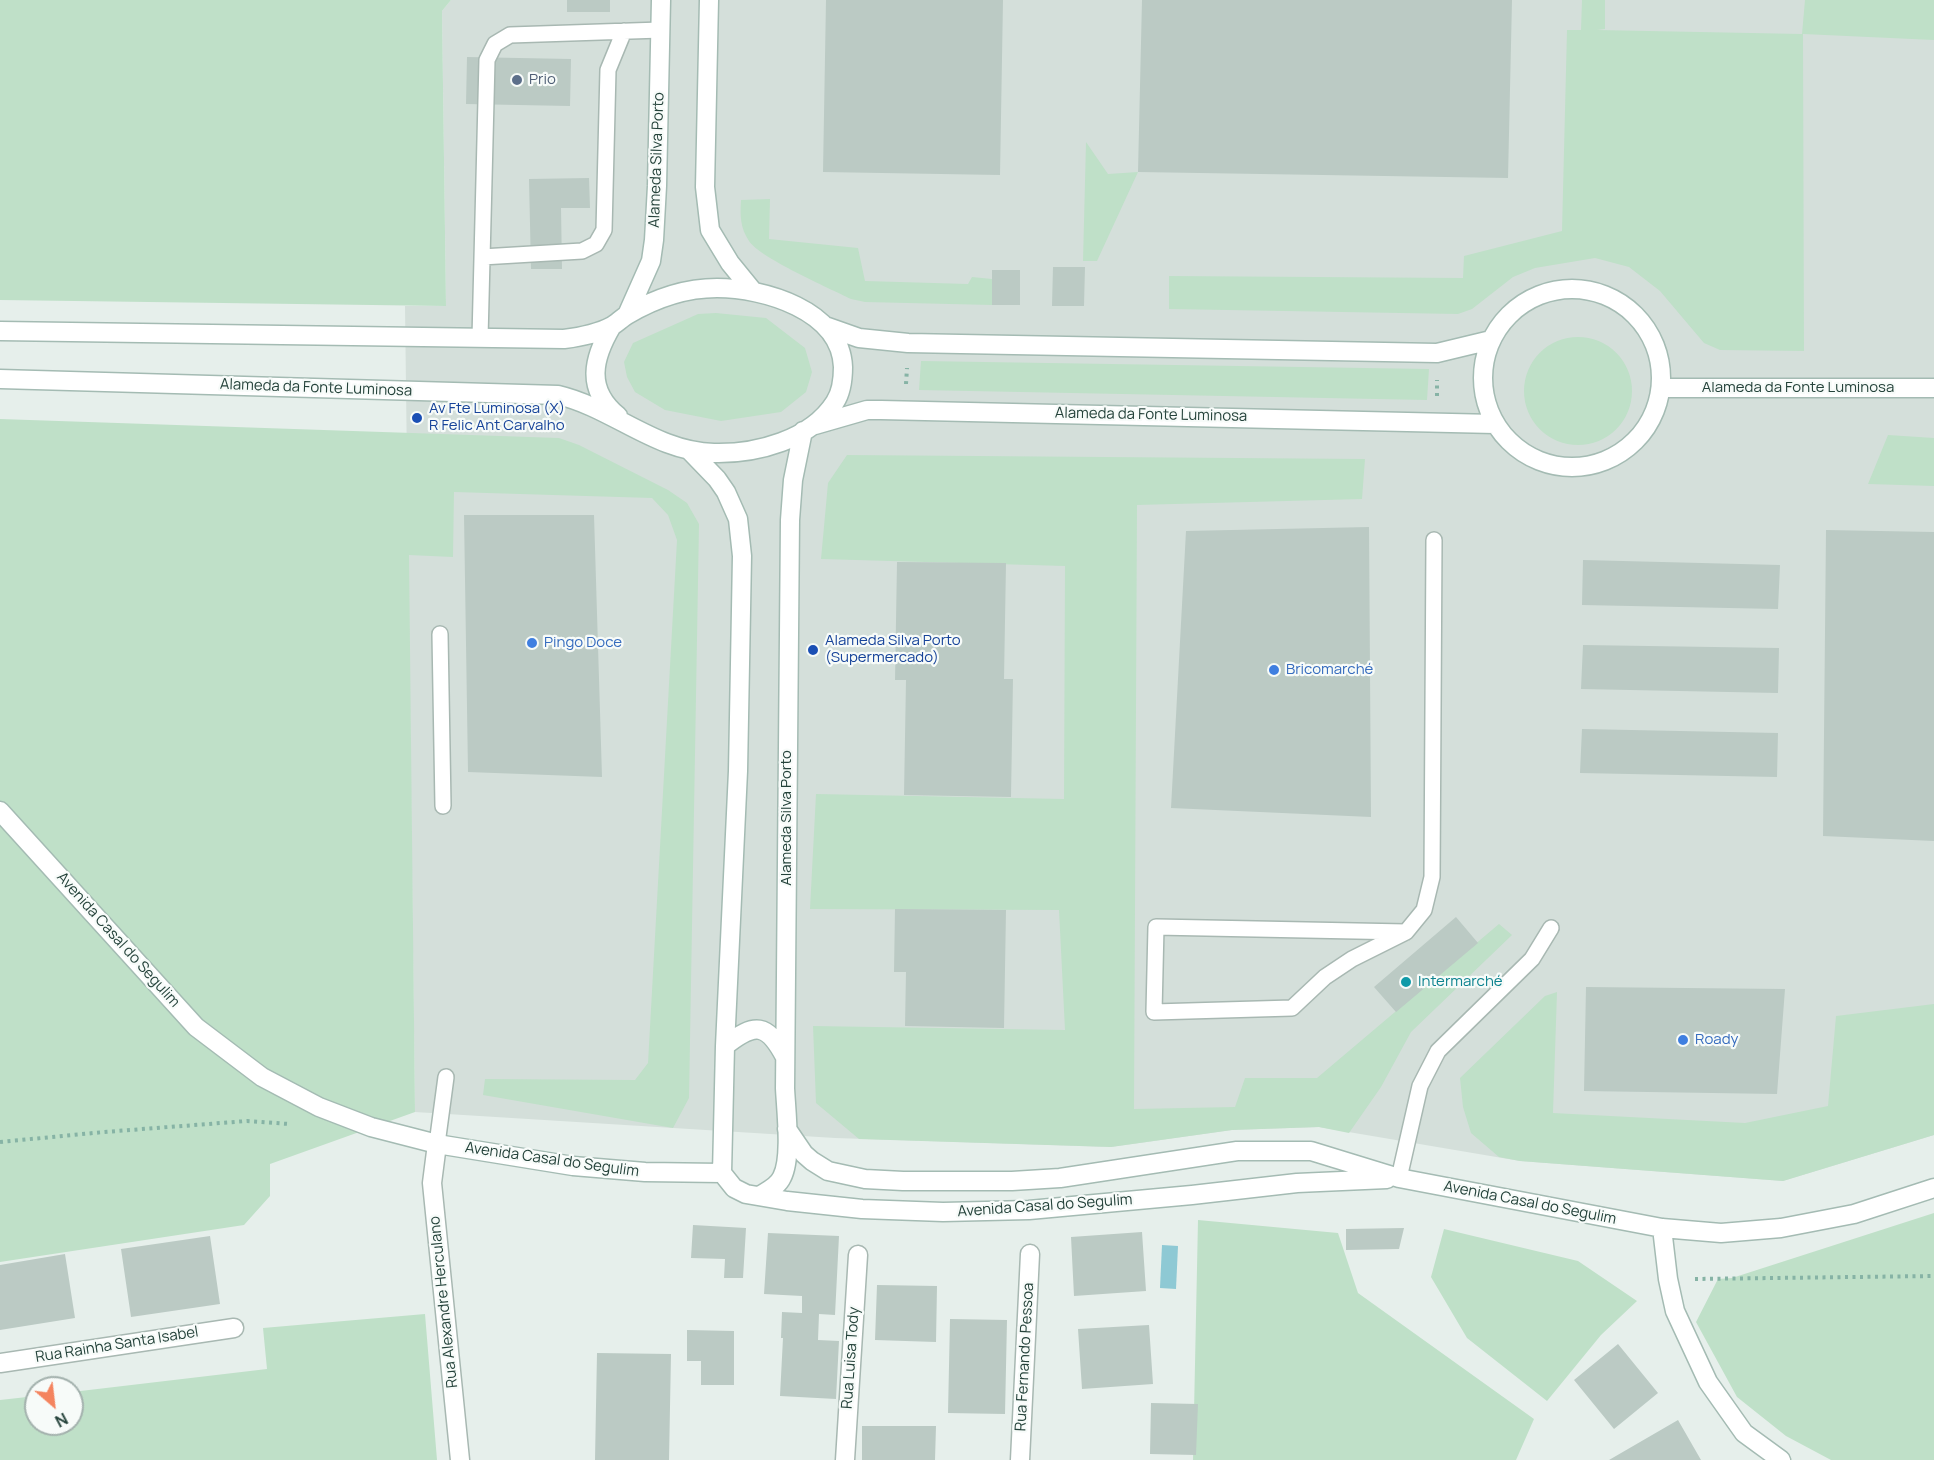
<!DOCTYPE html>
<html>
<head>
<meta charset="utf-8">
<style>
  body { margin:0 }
  #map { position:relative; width:1934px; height:1460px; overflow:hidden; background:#e6efeb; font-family:Manrope,sans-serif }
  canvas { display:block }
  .north { position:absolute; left:24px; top:1376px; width:60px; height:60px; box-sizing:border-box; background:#f7fbf9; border:2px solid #a3b1ad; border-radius:50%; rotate:152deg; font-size:16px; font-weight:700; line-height:24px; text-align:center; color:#24423a }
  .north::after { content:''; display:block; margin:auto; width:21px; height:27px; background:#f4845f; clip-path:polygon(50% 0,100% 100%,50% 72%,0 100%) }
</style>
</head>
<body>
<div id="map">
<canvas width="1934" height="1460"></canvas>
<div class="north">N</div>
</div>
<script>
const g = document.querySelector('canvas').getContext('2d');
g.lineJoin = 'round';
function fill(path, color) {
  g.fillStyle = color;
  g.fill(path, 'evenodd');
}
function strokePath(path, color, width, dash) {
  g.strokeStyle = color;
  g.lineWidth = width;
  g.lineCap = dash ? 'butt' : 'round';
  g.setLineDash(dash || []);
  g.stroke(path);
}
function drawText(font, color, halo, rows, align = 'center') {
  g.font = font + ' Manrope,sans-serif';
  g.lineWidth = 4.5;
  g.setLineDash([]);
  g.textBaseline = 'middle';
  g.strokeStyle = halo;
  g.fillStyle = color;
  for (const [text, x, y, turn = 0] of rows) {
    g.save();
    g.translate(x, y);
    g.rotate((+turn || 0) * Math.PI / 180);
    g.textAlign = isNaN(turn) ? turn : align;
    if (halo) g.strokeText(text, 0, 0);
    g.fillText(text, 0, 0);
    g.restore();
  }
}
fill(new Path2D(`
  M451 0H1934V1135L1783 1181 1520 1161 1319 1127 1232 1130 1111 1147 835 1138 415 1112 405 306H446L442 11Z`), '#d4dfda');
fill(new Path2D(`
  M0 0H451L442 11 446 306 0 300Z
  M1582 0H1605V29L1597 30 1802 34 1805 0H1934V40L1803 34 1804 351 1720 350 1704 343 1660 291 1629 267 1595 258 1535 268 1513 277 1472 309 1458 314 1169 309V276L1463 278 1464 256 1562 231 1567 30H1581Z
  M1086 142 1108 174 1138 172 1097 261H1083Z
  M770 199 769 239 858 248 865 281 968 284 972 277 992 279V305L865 302 851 299C829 288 760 258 749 241 740 228 740 215 741 200Z
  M716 313 766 318 805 348 812 372 806 392 781 412 721 421 665 410 635 392 627 377 624 362 633 343 698 314Z
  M1524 391a54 54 0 1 1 108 0a54 54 0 1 1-108 0Z
  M921 361 1429 369 1427 400 919 390Z
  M0 419 559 438 579 445 668 490 687 503 699 524 689 1098 673 1128 483 1095 485 1079 635 1080 648 1063 677 540 668 515 652 498 454 492 453 557 409 555 415 1112 270 1164V1196L244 1225 0 1262Z
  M1888 435 1934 438V486L1868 484Z
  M847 455 1365 459 1362 499 1137 505 1134 1109 1235 1107 1245 1078H1317L1499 924 1512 935 1411 1032 1381 1087 1349 1133 1319 1127 1232 1130 1111 1147 859 1139 816 1103 813 1026 1065 1030 1059 910 810 909 816 794 1064 799 1065 566 821 559 828 483Z
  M1557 992 1553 1113 1745 1123 1828 1106 1836 1016 1934 1004V1135L1783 1181 1520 1161 1499 1157 1471 1133 1463 1107 1460 1078 1545 996Z
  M1934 1213V1460H1831L1786 1436 1737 1397 1696 1322 1718 1279 1732 1278Z
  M1198 1220 1338 1233 1358 1293 1534 1419 1516 1460H1193Z
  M1444 1229 1578 1261 1637 1301 1601 1335 1547 1401 1467 1338 1431 1277Z
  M425 1314 437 1460H0V1400L36 1396V1424H72V1392L267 1369 263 1328Z`), '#bfe0c8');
fill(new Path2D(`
  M1162 1245 1178 1246 1176 1289 1160 1288Z`), '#8ec9d4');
fill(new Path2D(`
  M567 0H610V12H567Z
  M826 0H1003L1000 175 823 172Z
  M1142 0H1512L1508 178 1138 172Z
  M467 57 571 59 570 106 466 104Z
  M589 178 590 208H561L562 269H531L529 179Z
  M1053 267H1085L1084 306H1052Z
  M992 270H1020V305H992Z
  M464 515H594L602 777 468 772Z
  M1369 527 1371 817 1171 808 1186 531Z
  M1826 530 1934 532V841L1823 836Z
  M1583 560 1780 565 1778 609 1582 605Z
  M897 562 1006 563 1004 679H1013L1011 797 904 795 906 680H895Z
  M1583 645 1779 648 1778 693 1581 689Z
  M1582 729 1778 733 1777 777 1580 773Z
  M895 909 1006 910 1004 1028 905 1026 906 972H894Z
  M1456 917 1478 943 1396 1012 1374 987Z
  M1586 987 1785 989 1777 1094 1584 1091Z
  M693 1225 746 1228 743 1278H724L725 1259 691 1258Z
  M1404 1228 1399 1249 1346 1250V1229Z
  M1142 1232 1146 1291 1074 1296 1071 1237Z
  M768 1233 839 1236 835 1315 819 1314 818 1340 839 1341 836 1399 780 1396 783 1338H781L782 1312 802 1313V1296L764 1294Z
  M210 1236 220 1304 131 1317 121 1249Z
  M65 1254 75 1318 0 1330V1265Z
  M877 1285 937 1286 936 1342 875 1340Z
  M950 1319 1007 1320 1005 1414 948 1413Z
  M1149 1325 1153 1384 1082 1389 1078 1329Z
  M687 1330 734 1331V1385H701V1361H687Z
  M1618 1344 1658 1393 1614 1429 1574 1380Z
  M597 1353 671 1354 669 1460H595Z
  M1151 1403 1198 1404 1196 1455 1150 1454Z
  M1678 1420 1701 1460H1609Z
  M862 1426H936L935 1460H862Z`), '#bbcac4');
const lane = new Path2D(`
  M482 257 582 251 596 244 604 230 608 70 624 31
  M480 338 487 60 495 44 510 35 661 30
  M440 634 443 806
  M1406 932 1156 927 1154 1012 1292 1008 1325 977 1352 959 1406 932 1424 910 1432 877 1434 540
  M437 1144 446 1077
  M1399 1178 1420 1086 1438 1051 1532 959 1551 928`);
const street = new Path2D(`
  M437 1144 432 1183 460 1460
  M0 1363 234 1328
  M845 1460 858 1255
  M1020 1460 1030 1254`);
const secondary = new Path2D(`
  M709 0 705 187 710 230 730 263 752 290
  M1483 378a89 89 0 1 1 178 0a89 89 0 1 1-178 0Z
  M627 315 651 261 654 240 657 186 661 0
  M612 326C593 358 585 389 618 416
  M825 326 859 338 908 343 1437 353 1491 340
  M0 331 564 339C580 337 597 334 612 326 617 323 622 318 627 315 654 299 685 288 717 288 763 288 841 310 843 367 843 378 841 393 835 402 811 440 756 454 714 453 656 452 613 408 558 395L0 379
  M1662 388H1934
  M815 425 867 410H881L1495 424
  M689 450 717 479 726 492 738 519 742 556 738 771 725 1046 722 1173
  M0 811 196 1027 262 1077 319 1107 371 1127 437 1144 573 1166 645 1172 722 1173
  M725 1046C755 1022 767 1023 785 1057
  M787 1129 804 1154 812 1161 828 1171 865 1179 903 1181H1012L1060 1178 1237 1151H1311L1399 1178 1662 1228 1721 1233 1781 1228 1854 1214 1934 1188
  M722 1173 734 1188 746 1194 787 1201 862 1209 943 1212 1029 1210 1192 1195 1297 1183 1387 1179
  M761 1195C769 1190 778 1186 782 1177 792 1158 786 1110 785 1088L790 520 793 480 803 431
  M1662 1228 1668 1279 1675 1311 1708 1382 1744 1433 1781 1460`);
strokePath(lane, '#a8b8b2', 18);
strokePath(street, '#a8b8b2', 21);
strokePath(secondary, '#a4bbb3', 21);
strokePath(new Path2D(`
  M906 384 907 368
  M1437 396V380
  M0 1142 104 1132 247 1121 289 1124
  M1695 1279 1934 1276`), '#86b3a5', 4, [3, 4.5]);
strokePath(lane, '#fff', 15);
strokePath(street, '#fff', 18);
strokePath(secondary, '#fff', 18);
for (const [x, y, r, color] of [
  [517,80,6,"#5c6f8a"],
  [417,418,6,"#1a4fb4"],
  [532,643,6,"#3f7fe0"],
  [813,650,6,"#1a4fb4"],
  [1274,670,6,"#3f7fe0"],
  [1406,982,6,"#0f9aa8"],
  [1683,1040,6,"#3f7fe0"]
]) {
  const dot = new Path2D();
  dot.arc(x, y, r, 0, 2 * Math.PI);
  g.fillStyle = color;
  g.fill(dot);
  strokePath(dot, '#f7fbf9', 2);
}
drawText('15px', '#4e5e75', '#f7fbf9', [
  ["Prio",529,80]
], 'left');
drawText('15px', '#24423a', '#f7fbf9', [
  ["Alameda Silva Porto",657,160,-88],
  ["Alameda da Fonte Luminosa",316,388,2],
  ["Alameda da Fonte Luminosa",1798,388],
  ["Alameda da Fonte Luminosa",1151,415,1],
  ["Alameda Silva Porto",787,818,-90],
  ["Avenida Casal do Segulim",118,940,48],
  ["Avenida Casal do Segulim",552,1160,8],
  ["Avenida Casal do Segulim",1530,1203,11],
  ["Avenida Casal do Segulim",1045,1206,-4],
  ["Rua Alexandre Herculano",444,1302,-96],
  ["Rua Rainha Santa Isabel",117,1345,-9],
  ["Rua Fernando Pessoa",1025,1357,-87],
  ["Rua Luisa Tody",851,1358,-86]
]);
drawText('15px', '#164399', '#f7fbf9', [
  ["Av Fte Luminosa (X)",429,409],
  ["R Felic Ant Carvalho",429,426],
  ["Alameda Silva Porto",825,641],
  ["(Supermercado)",825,658]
], 'left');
drawText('15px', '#366cbe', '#f7fbf9', [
  ["Pingo Doce",544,643],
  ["Bricomarché",1286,670],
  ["Roady",1695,1040]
], 'left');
drawText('15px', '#0d838f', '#f7fbf9', [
  ["Intermarché",1418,982]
], 'left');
</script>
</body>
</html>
